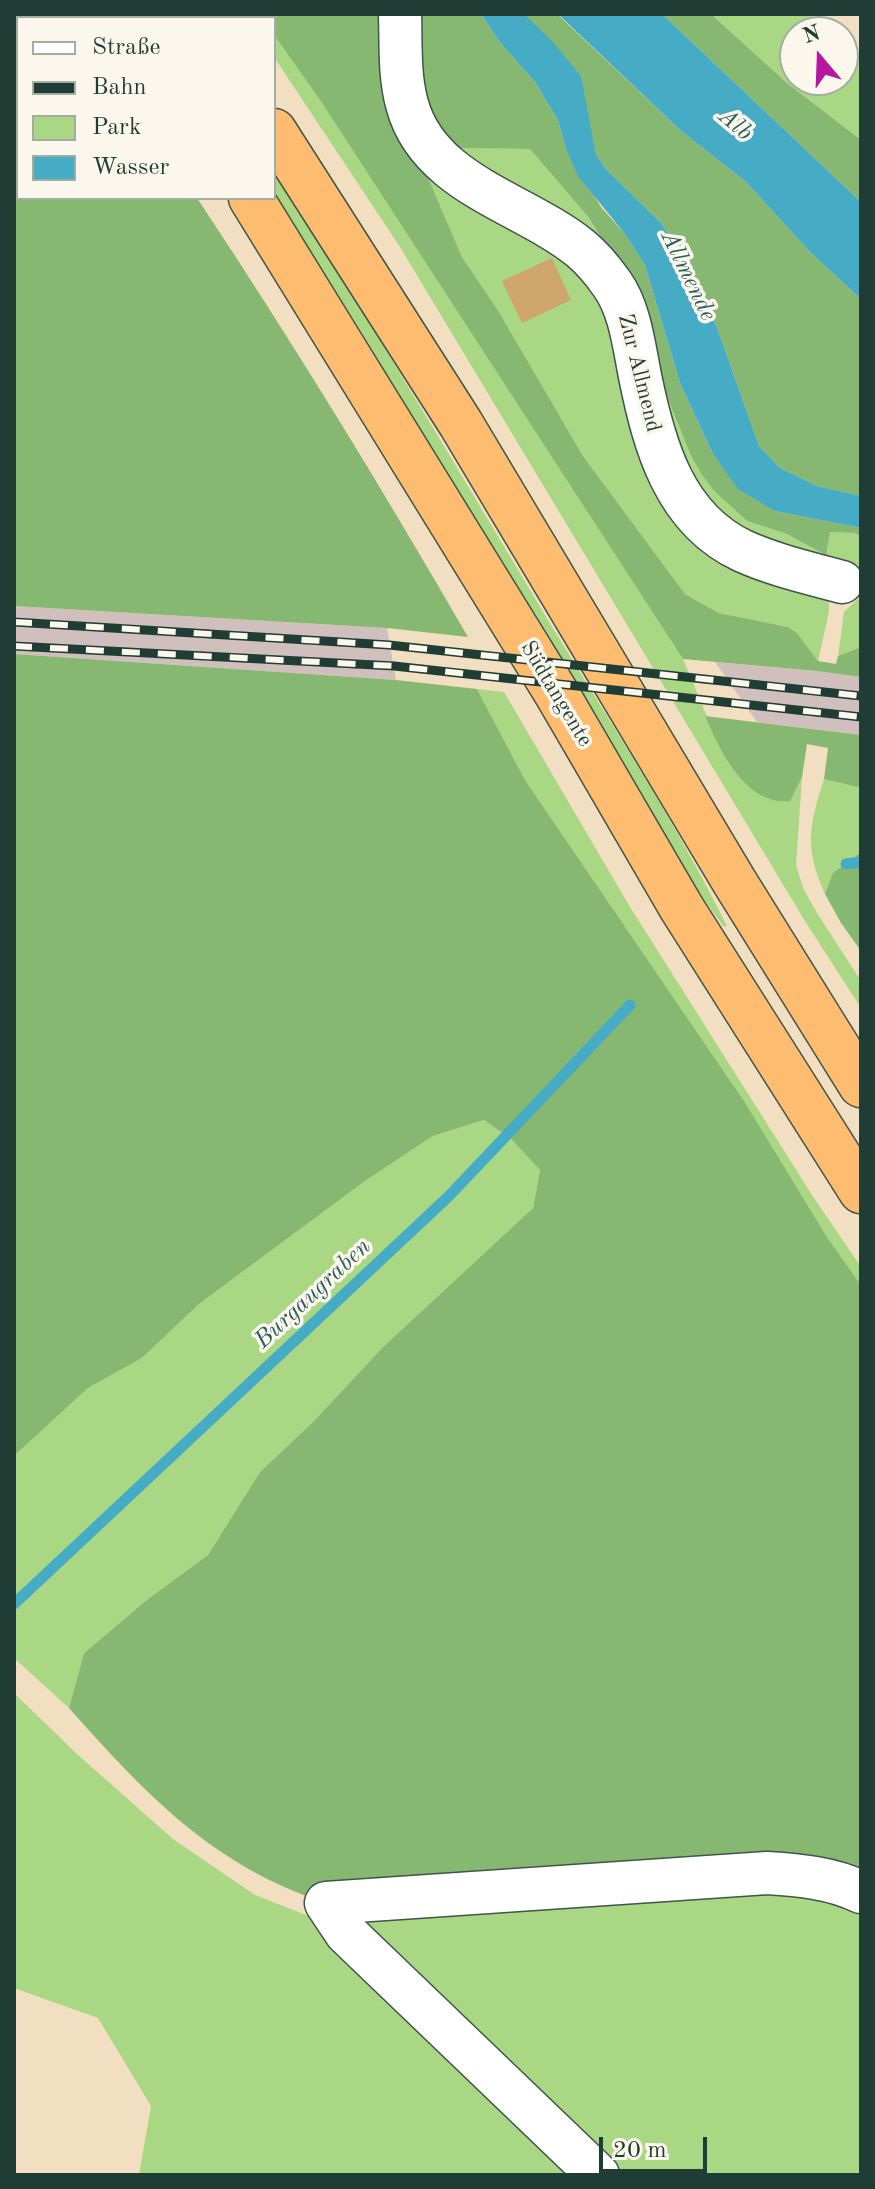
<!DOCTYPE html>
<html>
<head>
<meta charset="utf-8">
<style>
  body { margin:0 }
  #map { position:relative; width:875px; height:2189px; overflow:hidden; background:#f2dec1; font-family:"Old Standard TT",serif }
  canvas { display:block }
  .frame { position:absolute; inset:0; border:16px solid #1f3d34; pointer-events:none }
  .legend { position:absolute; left:16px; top:16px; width:260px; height:184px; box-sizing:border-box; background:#fbf7ec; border:2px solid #a3ada2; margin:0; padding:10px 14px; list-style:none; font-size:24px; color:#1f3d34 }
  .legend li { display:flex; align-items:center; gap:16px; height:40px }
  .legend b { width:40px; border:2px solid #a3ada2 }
  .north { position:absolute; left:779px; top:16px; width:80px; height:80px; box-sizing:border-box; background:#fbf7ec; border:2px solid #a3ada2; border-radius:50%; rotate:341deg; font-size:22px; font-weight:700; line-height:32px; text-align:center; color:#1f3d34 }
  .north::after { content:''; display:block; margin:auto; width:28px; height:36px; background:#b5179e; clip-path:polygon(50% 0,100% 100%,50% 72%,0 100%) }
  .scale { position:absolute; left:599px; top:2137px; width:108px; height:36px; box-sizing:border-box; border:4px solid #1f3d34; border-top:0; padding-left:10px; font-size:24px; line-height:28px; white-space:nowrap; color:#1f3d34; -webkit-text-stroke:6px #fbf7ec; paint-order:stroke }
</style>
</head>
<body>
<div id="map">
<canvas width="875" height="2189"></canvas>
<div class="frame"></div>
<ul class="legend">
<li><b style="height:10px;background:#fff"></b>Straße</li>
<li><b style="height:10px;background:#1f3d34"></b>Bahn</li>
<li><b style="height:22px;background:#aad784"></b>Park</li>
<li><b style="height:22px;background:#46abc5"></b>Wasser</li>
</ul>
<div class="north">N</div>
<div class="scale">20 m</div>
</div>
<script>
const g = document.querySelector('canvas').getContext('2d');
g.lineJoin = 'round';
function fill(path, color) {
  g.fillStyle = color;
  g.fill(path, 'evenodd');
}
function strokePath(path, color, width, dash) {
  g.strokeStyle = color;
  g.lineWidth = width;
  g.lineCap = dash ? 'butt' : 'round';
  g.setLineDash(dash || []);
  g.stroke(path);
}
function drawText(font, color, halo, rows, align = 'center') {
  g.font = font + ' "Old Standard TT",serif';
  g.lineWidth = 7;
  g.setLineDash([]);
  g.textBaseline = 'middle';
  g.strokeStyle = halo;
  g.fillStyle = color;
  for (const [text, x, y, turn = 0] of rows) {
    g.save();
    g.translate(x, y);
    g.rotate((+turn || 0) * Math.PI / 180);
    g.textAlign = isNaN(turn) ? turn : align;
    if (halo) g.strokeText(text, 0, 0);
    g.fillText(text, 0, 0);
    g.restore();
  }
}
fill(new Path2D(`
  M14 606 387 628 396 680 14 654Z
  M715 662 817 671 861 677V735L757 722Z`), '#d1bfbd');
fill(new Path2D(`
  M711 14H809L831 32H795V80H843V42L861 56V140L787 83Z
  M274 35 322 103 660 623 683 659 718 743 790 800 802 777 796 865 803 888 817 913 861 981V1008L805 921 400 247 274 57Z
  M407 130 596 283 659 473 829 597V612L818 661 797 633 788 627 719 613 685 594 583 456 499 312 462 257Z
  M457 148 530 149 589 218 622 272 650 354 691 456 702 475 714 491 747 521 787 534 825 554 830 532 855 533 861 537V577L776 556 691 497 631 308Z
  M274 172C369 318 457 468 546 617 608 719 674 819 727 926L724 927 698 891 585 708 366 339 274 193Z
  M861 596V647L838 656 844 612Z
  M477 689 504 692 630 907 812 1195 861 1267V1285L827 1237 746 1104 525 780Z
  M824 779 861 788V852L834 873 825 894C804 847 809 826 824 779Z
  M484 1120 510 1138 540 1170 533 1208 383 1347 313 1422 260 1472 208 1555 148 1599 84 1653 69 1708 14 1658V1456L88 1388 142 1358 199 1304 365 1181 433 1136Z
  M14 1693 77 1754 173 1839 255 1895 311 1917 730 1883 861 1901V2175H139L151 2106 98 2018 14 1988Z`), '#aad784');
fill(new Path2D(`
  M14 14H68L71 18H18V198H197C292 341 382 488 468 637L387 628 14 606Z
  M259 14H390L398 108 462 257 499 312 583 456 685 594 719 613 788 627 797 633 818 661 836 664 838 656 861 647V677L817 671 683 659 322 103 274 35V18H262Z
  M409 14H481L499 41 535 82 558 120 566 149 601 207 625 234 645 265 680 383 712 452 775 511 861 528V537L855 533 830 532 826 555 787 534 747 521 714 491 702 475 691 456 650 354 622 272 589 218 530 149 457 148 428 129Z
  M524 14H557L680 130 746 182 811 253 861 299V496L817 486 780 468 759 446 718 330 701 290 662 224 605 168 596 154 586 106Z
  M662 14H711L787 83 861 140V202Z
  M14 654 396 680 477 689 525 780 746 1104 827 1237 861 1285V1883L315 1899C209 1862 142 1790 69 1708L84 1653 148 1599 208 1555 260 1472 313 1422 383 1347 533 1208 540 1170 510 1138 484 1120 433 1136 365 1181 199 1304 142 1358 88 1388 14 1456Z
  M705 716 861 735V788L824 779 828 748 807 744 802 777 790 801C745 805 721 752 705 716Z
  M861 852V951L841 923 825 894 833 873Z`), '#87b872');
fill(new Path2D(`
  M481 14H524L552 41 581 76 596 154 605 168 662 224 701 291 718 330 759 446 780 468 817 486 861 496V528L775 511 738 489 712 452 680 383 645 265 625 234 578 176 566 149 558 120 535 82 499 41Z
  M558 14H662L861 202V299L811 253 746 182 680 130Z`), '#46abc5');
strokePath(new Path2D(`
  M846 864 861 862
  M14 1604 449 1196 630 1005`), '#46abc5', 11);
fill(new Path2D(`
  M552 258 571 300 522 323 502 281Z`), '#cea56d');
const minor = new Path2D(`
  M400 14C401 44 399 75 407 104 428 184 523 202 580 248 592 258 603 271 612 284 630 309 634 346 640 376 654 445 674 519 743 551 774 565 809 573 842 582
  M598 2175 346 1933 326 1903 767 1873C799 1875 832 1878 861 1892`);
const highway = new Path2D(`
  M124 14 127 18
  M197 14 199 18
  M274 131 461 424 734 881 861 1085
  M251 198 557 694 681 907 861 1191`);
strokePath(minor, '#3f5549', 45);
strokePath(highway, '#3f5549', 47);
strokePath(minor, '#fff', 42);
strokePath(highway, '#febc70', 44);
const rail = new Path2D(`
  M14 622 389 645 861 696
  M14 646 394 666 861 717`);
strokePath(rail, '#1f3d34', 9);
strokePath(rail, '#fbf7ec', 6, [18]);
drawText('22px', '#1f3d34', '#fbf7ec', [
  ["Zur Allmend",639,373,76],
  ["Südtangente",556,694,59]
]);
drawText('italic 24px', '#2b5e60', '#fbf7ec', [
  ["Alb",735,125,40],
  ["Allmende",688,276,64],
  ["Burgaugraben",313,1294,-43]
]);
</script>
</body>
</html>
